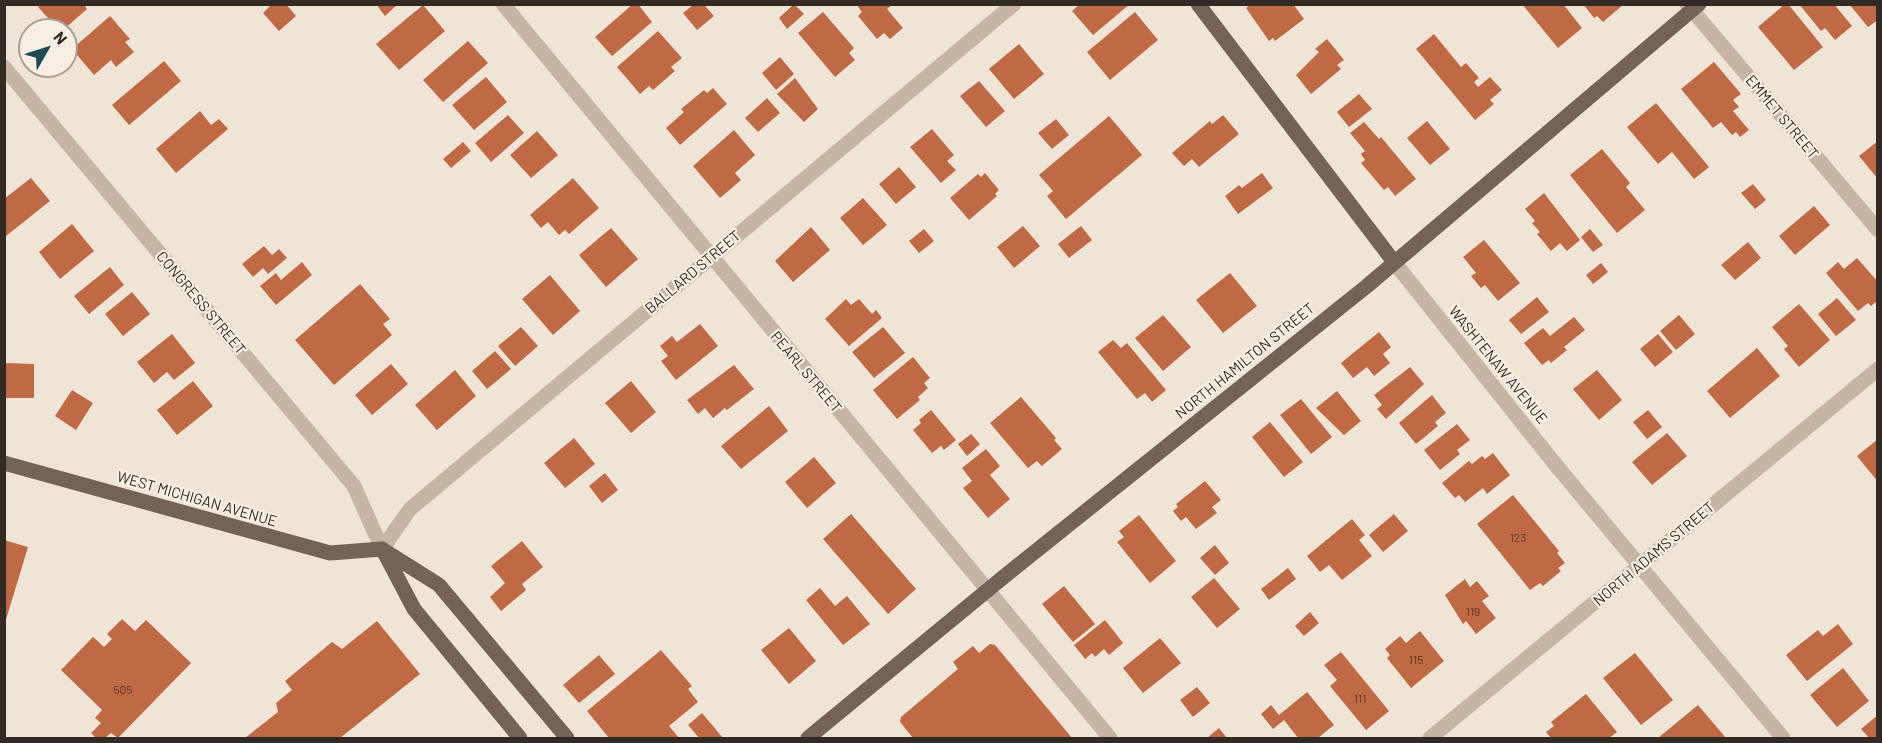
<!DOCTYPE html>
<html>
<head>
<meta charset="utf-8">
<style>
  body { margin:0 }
  #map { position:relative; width:1882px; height:743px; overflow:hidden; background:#efe5d7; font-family:Barlow,sans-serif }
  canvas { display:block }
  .frame { position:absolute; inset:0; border:6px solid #322a25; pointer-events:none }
  .north { position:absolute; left:18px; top:18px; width:60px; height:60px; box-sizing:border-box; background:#f7efe3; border:2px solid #a8a097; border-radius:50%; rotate:51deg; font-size:16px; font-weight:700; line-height:24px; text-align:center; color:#322a25 }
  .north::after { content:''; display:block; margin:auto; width:21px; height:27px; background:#1e4b51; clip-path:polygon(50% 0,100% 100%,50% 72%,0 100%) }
</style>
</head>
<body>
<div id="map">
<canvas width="1882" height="743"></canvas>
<div class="frame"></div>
<div class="north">N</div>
</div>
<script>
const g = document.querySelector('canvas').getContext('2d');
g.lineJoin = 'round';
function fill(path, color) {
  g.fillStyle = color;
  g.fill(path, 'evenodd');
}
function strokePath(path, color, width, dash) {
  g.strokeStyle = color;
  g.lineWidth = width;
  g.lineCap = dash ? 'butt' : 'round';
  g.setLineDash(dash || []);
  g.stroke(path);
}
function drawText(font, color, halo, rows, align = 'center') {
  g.font = font + ' Barlow,sans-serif';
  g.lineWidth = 4.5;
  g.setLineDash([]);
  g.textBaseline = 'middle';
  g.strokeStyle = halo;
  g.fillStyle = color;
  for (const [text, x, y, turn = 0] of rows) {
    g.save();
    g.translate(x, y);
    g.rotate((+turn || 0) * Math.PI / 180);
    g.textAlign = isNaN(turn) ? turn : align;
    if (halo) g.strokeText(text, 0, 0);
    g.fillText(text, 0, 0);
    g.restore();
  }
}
fill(new Path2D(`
  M41 4H84L87 9 63 30H59L38 7Z
  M272 4H286L296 16 279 31 263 13Z
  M376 4H398L385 16Z
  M633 4H638L652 22 612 56 595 37Z
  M794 4 804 14 787 29 779 18Z
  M856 4H893L887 9 903 28 890 39 884 33 877 39 858 16 862 12Z
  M1080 4H1130L1093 35 1072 11Z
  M1251 4H1293L1304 19 1275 41 1273 38 1269 41 1246 8Z
  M1522 4H1563L1582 28 1558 48Z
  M1583 4H1624L1603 22 1597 16 1594 18Z
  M1785 4H1788L1823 47 1794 70 1758 27Z
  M1799 4H1834L1852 26 1835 40 1825 28 1821 31Z
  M1849 4H1878V20L1868 27Z
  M423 5 445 31 399 70 376 44Z
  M693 5H704L714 16 697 30 683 13Z
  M823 12 854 48 849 53 855 60 835 77 798 33Z
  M1135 12 1158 40 1110 80 1087 52Z
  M110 16 130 39 125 42 134 52 116 67 111 60 94 75 72 49Z
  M658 31 682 58 671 67 675 71 653 90 649 86 640 94 617 67Z
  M1434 34 1461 67 1466 63 1479 78 1474 82 1478 87 1490 77 1502 90 1490 100 1494 104 1475 120 1416 49Z
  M1327 39 1344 60 1337 65 1341 69 1311 94 1296 75 1319 52 1315 49Z
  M468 41 488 63 443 102 423 80Z
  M1019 44 1044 74 1014 99 989 69Z
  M780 57 794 74 776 90 762 73Z
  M164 61 181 81 129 125 112 105Z
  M1714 62 1741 94 1733 100 1739 107 1733 111 1749 130 1740 137 1736 132 1732 135 1721 122 1713 128 1681 89Z
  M486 77 507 102 474 130 452 105Z
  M795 78 818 109 804 122 777 94Z
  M979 81 1005 111 986 127 960 96Z
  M713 88 727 104 680 145 666 128 684 112 681 109 704 90 707 93Z
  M1359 94 1372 109 1349 127 1337 112Z
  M767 98 780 113 758 132 745 118Z
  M1656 103 1709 167 1694 179 1672 152 1658 164 1627 127Z
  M200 111 211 125 219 119 228 129 176 173 156 149Z
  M508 115 524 133 491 162 475 143Z
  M1223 115 1239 134 1199 167 1192 159 1184 166 1172 153 1210 121 1212 124Z
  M1109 116 1142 155 1066 219 1047 196 1053 191 1039 175Z
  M1056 119 1069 135 1052 149 1038 133Z
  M1427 121 1450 149 1430 165 1407 138Z
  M1364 122 1379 139 1381 137 1416 179 1395 196 1388 187 1384 190 1361 163 1365 160 1361 154 1365 151 1350 133Z
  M932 129 954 155 947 161 956 170 941 183 910 147Z
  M734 130 755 155 735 173 741 180 720 198 693 166Z
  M537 131 558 155 531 178 510 155Z
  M1878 141V179L1859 156Z
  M463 142 471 151 451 168 443 159Z
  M1602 149 1630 183 1626 187 1645 210 1617 233 1570 175Z
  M899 167 916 187 896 204 879 184Z
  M985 173 999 190 995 194 997 196 969 220 950 198 978 174 981 177Z
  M1262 173 1273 188 1238 214 1225 196 1239 185 1242 188Z
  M31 178 50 201 6 236 4 199Z
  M573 178 599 208 569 234 565 230 559 235 548 222 541 228 530 215Z
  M1753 184 1766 200 1755 209 1741 193Z
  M1544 193 1580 240 1567 251 1560 243 1551 251 1537 234 1540 232 1532 223 1535 221 1525 209Z
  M863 198 887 225 863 245 840 218Z
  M1814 206 1830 225 1795 255 1779 236Z
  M72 224 94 251 60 279 39 252Z
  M1023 226 1040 246 1014 268 997 247Z
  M1081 226 1092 240 1069 258 1058 244Z
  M811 227 830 250 793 282 775 261Z
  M611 228 638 259 606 287 579 255Z
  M924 229 934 241 919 253 909 241Z
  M1590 229 1603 245 1593 252 1581 237Z
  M1484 240 1520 283 1498 301 1485 285 1481 288 1471 276 1476 273 1463 257Z
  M1748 242 1761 258 1735 280 1721 265Z
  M264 246 272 255 279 249 287 258 268 274 263 268 253 277 242 264Z
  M1857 258 1878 282V300L1871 306 1868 303 1858 311 1826 273 1838 262 1844 269Z
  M302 262 312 275 276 305 260 286 276 273 281 280Z
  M1601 263 1608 272 1593 284 1586 275Z
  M110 267 124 285 89 314 74 296Z
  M1230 273 1257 306 1223 333 1196 300Z
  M550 275 580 311 553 335 522 299Z
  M360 284 390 319 383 324 392 335 334 385 295 340Z
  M132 292 150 314 123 336 105 314Z
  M1537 297 1549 312 1521 334 1509 320Z
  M1837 298 1856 320 1836 336 1818 314Z
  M846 299 851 305 859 299 872 314 876 310 882 318 849 346 825 319Z
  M1799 304 1830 340 1799 367 1784 349 1788 346 1772 327Z
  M1163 315 1191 347 1163 371 1135 338Z
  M1679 315 1695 334 1676 350 1660 331Z
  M1574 317 1585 330 1564 347 1567 350 1551 363 1549 360 1542 365 1524 343 1543 328 1550 336Z
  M700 324 718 346 676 380 661 361 668 356 660 346 672 336 677 342Z
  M521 327 538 346 515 366 498 346Z
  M883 327 905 353 874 378 852 352Z
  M1379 332 1391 347 1383 354 1390 363 1374 376 1367 367 1353 378 1341 363Z
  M172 334 195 363 174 380 167 372 154 383 137 362Z
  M1658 334 1673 352 1655 367 1640 349Z
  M1113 340 1121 348 1127 343 1166 390 1152 402 1145 393 1137 399 1098 352Z
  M1757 348 1780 376 1730 418 1707 391Z
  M495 351 511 369 487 389 472 371Z
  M913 357 930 378 924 383 928 388 918 397 920 400 897 419 873 390Z
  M5 363 34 364V398H5Z
  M391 364 408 384 372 415 355 395Z
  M734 365 754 389 727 410 725 408 713 418 705 408 698 414 687 400Z
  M1410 367 1424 384 1386 419 1377 409 1382 405 1374 395Z
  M455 370 476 396 437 430 415 405Z
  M1597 370 1622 400 1599 420 1573 389Z
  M193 381 213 406 177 435 157 410Z
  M631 381 656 412 631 433 605 403Z
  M72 390 93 403 76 430 55 416Z
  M1337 391 1361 421 1344 435 1316 408Z
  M1432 395 1446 413 1435 422 1438 426 1416 444 1399 423Z
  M1021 397 1056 438 1054 440 1062 449 1042 466 1037 461 1028 468 990 423Z
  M1301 399 1332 437 1311 454 1280 415Z
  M769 406 788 431 741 469 721 446Z
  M931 410 956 440 944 450 941 446 932 453 913 430 921 423 919 420Z
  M1648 410 1662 427 1647 439 1633 422Z
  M1270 422 1303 462 1284 477 1252 437Z
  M1457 424 1470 440 1457 450 1460 454 1440 470 1424 450Z
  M1667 433 1687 456 1652 485 1632 462Z
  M971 434 980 444 967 456 958 444Z
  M574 438 595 464 565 488 544 463Z
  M1878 439V482L1857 456Z
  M986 449 1000 466 990 475 1010 499 988 518 963 488 972 481 962 468Z
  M1493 453 1510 475 1487 494 1483 488 1465 502 1459 495 1455 498 1442 483 1469 461 1472 464 1482 456 1485 459Z
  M814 457 836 483 807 508 785 482Z
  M605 473 618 490 602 503 589 486Z
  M1205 481 1221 500 1212 507 1217 513 1196 529 1186 517 1181 521 1173 511 1178 507 1176 504Z
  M1513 495 1559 551 1557 553 1565 563 1558 568 1561 571 1543 586 1540 583 1530 590 1477 524Z
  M851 514 916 589 888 614 823 539Z
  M1394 514 1408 531 1383 552 1369 535Z
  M1139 515 1176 561 1150 583 1117 542 1124 537 1119 531Z
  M1352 519 1365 535 1359 540 1372 556 1342 580 1329 565 1320 572 1307 556Z
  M4 540 28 547 5 623H4Z
  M522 541 543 567 522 584 526 590 501 611 490 597 505 583 491 566Z
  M1215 545 1229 563 1215 575 1200 558Z
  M1288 568 1296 579 1269 600 1261 589Z
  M1214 578 1240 609 1217 628 1191 597Z
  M1465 579 1470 587 1477 581 1489 596 1482 601 1496 618 1476 634 1466 621 1463 624 1445 595Z
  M1064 586 1095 624 1073 642 1042 604Z
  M820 588 835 606 847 596 870 624 843 645 806 600Z
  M1310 612 1319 623 1304 636 1295 626Z
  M122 619 135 631 146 620 191 663 118 738 111 733 105 738H96L91 733 101 723 95 718 102 710 61 670 93 637 104 647 112 639 107 634Z
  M1105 620 1123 643 1109 655 1104 649 1095 657 1092 653 1085 659 1074 645Z
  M377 621 420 674 340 738H245L278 712 276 703 292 690 285 681 332 642 342 649Z
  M1838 624 1853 644 1807 681 1786 655 1818 630 1823 636Z
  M789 628 816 661 789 684 761 650Z
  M1420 631 1444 661 1411 688 1387 658 1390 655 1385 649 1400 636 1406 643Z
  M1160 638 1181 663 1143 693 1123 668Z
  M990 644 995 645 1072 738H913L900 722 901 717 958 669 953 662 973 646 979 653Z
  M661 650 692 686 688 689 698 702 669 726 679 738H609L587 711Z
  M1341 652 1389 711 1366 730 1330 686 1337 680 1324 665Z
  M1635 653 1673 700 1641 725 1603 678Z
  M599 655 615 674 579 703 563 685Z
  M1843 668 1869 701 1837 727 1810 695Z
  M1197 687 1210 703 1193 717 1180 700Z
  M1307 692 1334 725 1318 738H1298L1284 720 1273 729 1261 714 1271 705 1279 715Z
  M1586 694 1617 732 1609 738H1551L1546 732 1554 726 1551 722Z
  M1698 705 1726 738H1658Z
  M702 713 723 738H699L688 725Z
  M1878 715V738H1869L1861 729Z
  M1219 728 1227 738H1207Z`), '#bf6945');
strokePath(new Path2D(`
  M503 4 1110 738
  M1687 4 1878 230
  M4 67 354 486 382 549
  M1394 262 1555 464 1783 738
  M382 549 410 509 1014 4
  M1430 738 1878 369`), '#c6b5a4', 15);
strokePath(new Path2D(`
  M1198 4 1394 262
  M4 463 330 553 382 549 439 585 567 738
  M384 552 414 609 520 738
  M808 738 1006 575 1367 286 1699 4`), '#736257', 15);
drawText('12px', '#553a2d', null, [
  ["123",1518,538],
  ["119",1473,612],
  ["115",1416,660],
  ["505",123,690],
  ["111",1360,699]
]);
drawText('15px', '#322a25', '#f7efe3', [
  ["EMMET STREET",1782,117,50],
  ["BALLARD STREET",693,272,-40],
  ["CONGRESS STREET",201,303,50],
  ["NORTH HAMILTON STREET",1245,361,-39],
  ["WASHTENAW AVENUE",1498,365,51],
  ["PEARL STREET",806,372,50],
  ["WEST MICHIGAN AVENUE",197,499,16],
  ["NORTH ADAMS STREET",1654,554,-40]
]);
</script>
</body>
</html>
